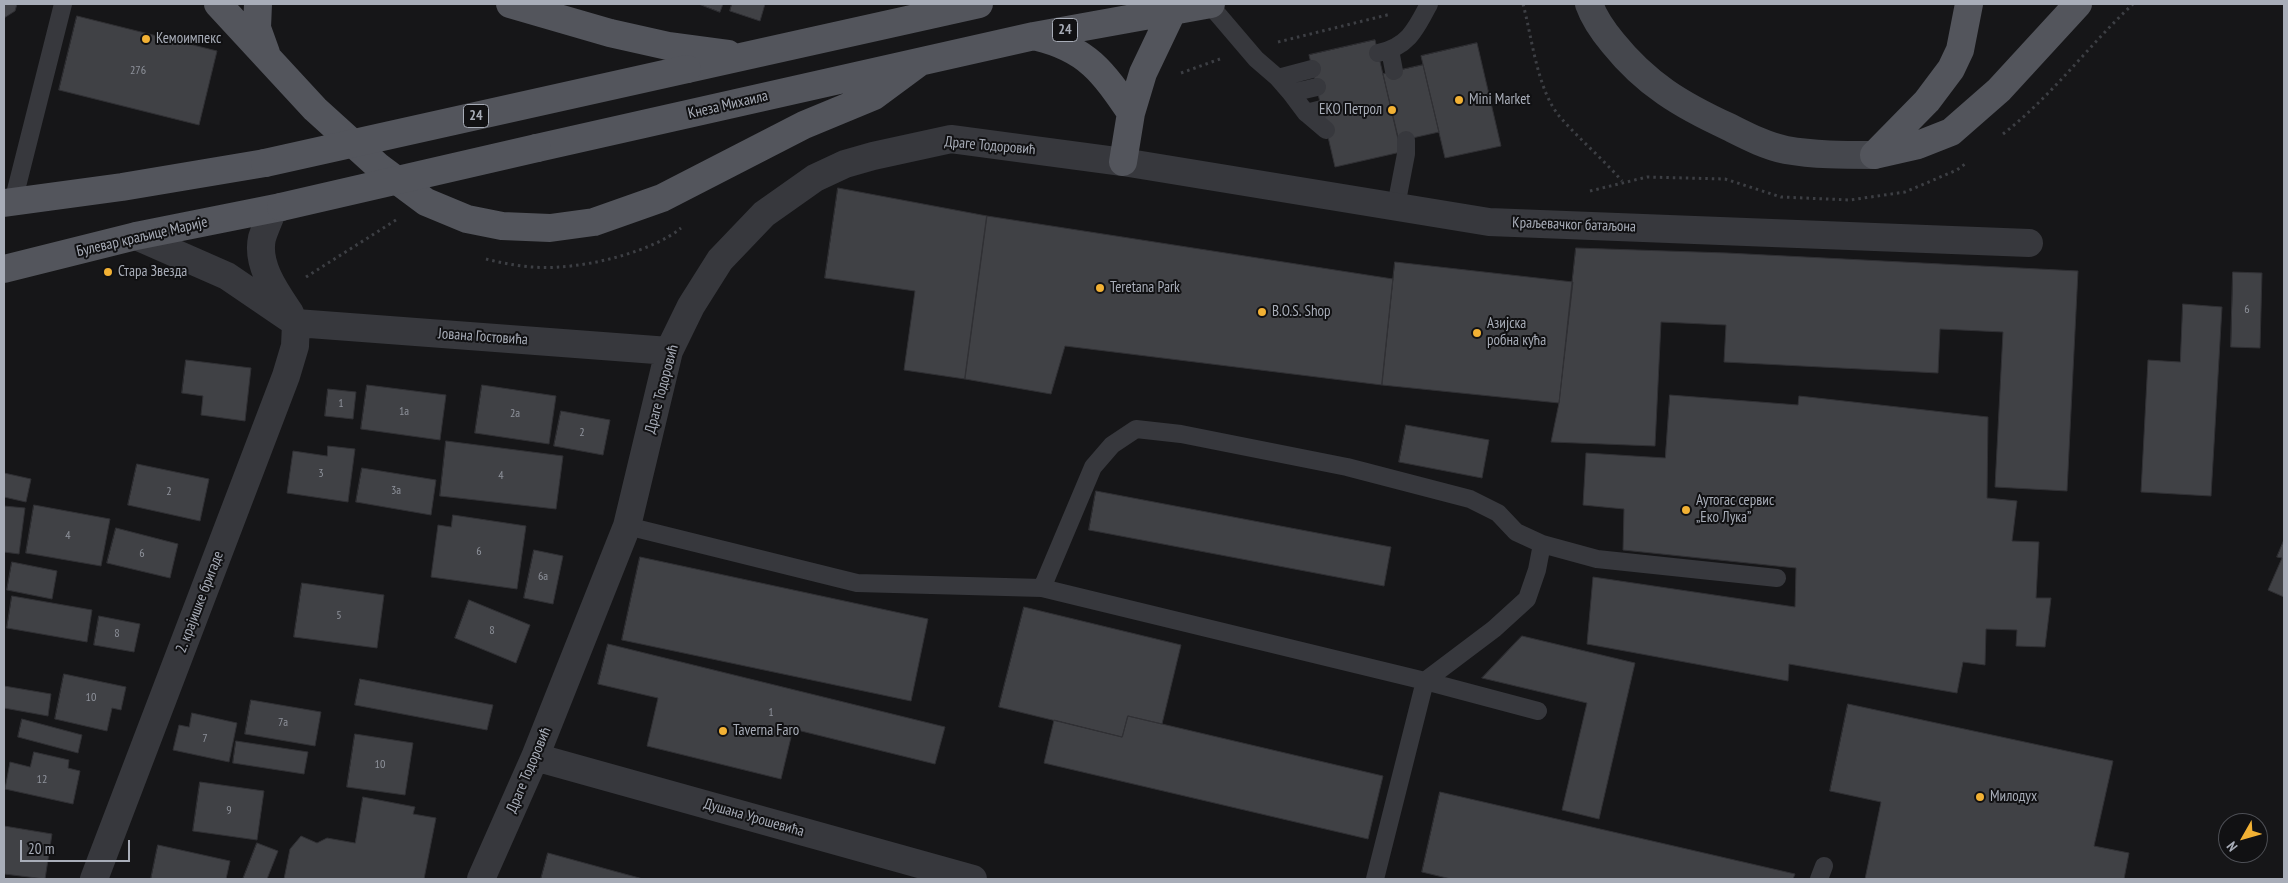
<!DOCTYPE html>
<html>
<head>
<meta charset="utf-8">
<style>
  body { margin:0 }
  #map { position:relative; width:2288px; height:883px; overflow:hidden; background:#161618; font-family:"PT Sans Narrow",sans-serif }
  canvas { display:block }
  .frame { position:absolute; inset:0; border:5px solid #a8adb8; pointer-events:none }
  .north { position:absolute; left:2218px; top:813px; width:50px; height:50px; box-sizing:border-box; background:#111113; border:1px solid #4d4f55; border-radius:50%; rotate:232deg; font-size:14px; font-weight:700; line-height:20px; text-align:center; color:#a8adb8 }
  .north::after { content:''; display:block; margin:auto; width:18px; height:22px; background:#f2b134; clip-path:polygon(50% 0,100% 100%,50% 72%,0 100%) }
  .scale { position:absolute; left:20px; top:840px; width:110px; height:22px; box-sizing:border-box; border:2px solid #a8adb8; border-top:0; padding-left:6px; font-size:15px; line-height:18px; white-space:nowrap; color:#a8adb8; -webkit-text-stroke:4px #111113; paint-order:stroke }
</style>
</head>
<body>
<div id="map">
<canvas width="2288" height="883"></canvas>
<div class="frame"></div>
<div class="north">N</div>
<div class="scale">20 m</div>
</div>
<script>
const g = document.querySelector('canvas').getContext('2d');
g.lineJoin = 'round';
function fill(path, color) {
  g.fillStyle = color;
  g.fill(path, 'evenodd');
}
function strokePath(path, color, width, dash) {
  g.strokeStyle = color;
  g.lineWidth = width;
  g.lineCap = dash ? 'butt' : 'round';
  g.setLineDash(dash || []);
  g.stroke(path);
}
function drawText(font, color, halo, rows, align = 'center') {
  g.font = font + ' "PT Sans Narrow",sans-serif';
  g.lineWidth = 4;
  g.setLineDash([]);
  g.textBaseline = 'middle';
  g.strokeStyle = halo;
  g.fillStyle = color;
  for (const [text, x, y, turn = 0] of rows) {
    g.save();
    g.translate(x, y);
    g.rotate((+turn || 0) * Math.PI / 180);
    g.textAlign = isNaN(turn) ? turn : align;
    if (halo) g.strokeText(text, 0, 0);
    g.fillText(text, 0, 0);
    g.restore();
  }
}
const building = new Path2D(`
  M4 4H17L15 11 4 18Z
  M699 4H723L720 12Z
  M732 4H765L760 21 730 11Z
  M77 16 217 51 199 125 59 90Z
  M1375 40 1401 152 1335 167 1309 55Z
  M1477 43 1501 146 1445 158 1421 56Z
  M1423 65 1439 132 1399 141 1383 74Z
  M838 188 987 216 965 379 904 370 915 291 825 278Z
  M987 216 1393 279 1382 385 1065 346 1051 394 965 379Z
  M1576 248 1727 253 2078 271 2067 491 1995 487 2003 332 1940 329 1938 373 1724 362 1726 325 1661 322 1655 446 1551 442 1559 403Z
  M1395 262 1573 282 1559 403 1382 385Z
  M2233 272 2262 273 2260 348 2231 347Z
  M2183 304 2222 307 2211 496 2141 492 2148 360 2180 362Z
  M186 360 251 368 245 421 201 415 203 396 182 393Z
  M367 385 446 395 440 440 361 429Z
  M482 385 556 396 549 444 475 433Z
  M328 389 356 392 353 419 325 416Z
  M1670 395 1798 405 1799 396 1988 417 1987 498 2017 501 2012 541 2039 542 2036 598H2051L2045 647 2016 646 2017 630 1986 629 1985 665 1963 662 1957 693 1789 664 1788 681 1587 644 1593 577 1795 607 1796 568 1623 550 1624 509 1583 505 1586 453 1665 458Z
  M561 411 610 420 603 455 554 446Z
  M1406 425 1489 440 1482 478 1399 462Z
  M446 441 563 456 556 509 440 496Z
  M328 446 355 449 348 502 287 493 293 451 327 456Z
  M137 464 209 479 200 521 128 505Z
  M362 468 436 480 431 515 356 502Z
  M4 473 31 479 26 502 4 497Z
  M1096 491 1391 547 1384 586 1089 530Z
  M34 505 110 519 101 566 26 553Z
  M4 506 25 508 19 554 4 552Z
  M453 515 526 526 517 589 431 577 438 525 451 527Z
  M116 528 178 544 170 578 107 563Z
  M2284 540V597L2268 590 2282 558 2277 557Z
  M534 550 563 556 553 604 524 598Z
  M640 557 928 619 911 701 622 640Z
  M12 562 57 571 52 599 7 590Z
  M302 583 384 595 377 648 294 637Z
  M12 596 92 610 87 642 7 628Z
  M469 600 530 625 516 663 455 638Z
  M1024 607 1181 645 1162 724 1128 716 1122 737 999 707Z
  M99 616 140 624 134 652 94 645Z
  M1522 636 1635 663 1599 819 1562 810 1587 703 1482 678Z
  M608 644 945 727 935 764 793 729 781 779 647 746 658 698 598 684Z
  M64 674 126 687 121 710 112 708 107 731 55 719Z
  M360 679 493 705 487 730 355 705Z
  M4 686 51 694 48 716 4 708Z
  M251 700 321 712 315 746 245 734Z
  M1848 704 2113 761 2094 846 2129 853 2124 879H1865L1881 802 1830 791Z
  M192 713 237 723 229 762 173 750 179 725 189 727Z
  M1128 716 1383 776 1368 839 1044 763 1054 720 1122 737Z
  M22 719 82 735 78 753 18 737Z
  M355 734 413 743 405 795 347 787Z
  M236 741 308 752 304 774 233 763Z
  M34 752 69 760 68 768 80 771 73 804 5 789 10 762 30 767Z
  M200 782 264 791 257 840 193 831Z
  M1440 792 1795 874 1793 879H1451L1422 872Z
  M363 797 415 807 413 814 436 818 424 879H284L290 849 301 836 317 843 327 838 355 843Z
  M4 826 52 834 45 879 4 874Z
  M257 843 278 851 267 879H243Z
  M158 845 230 861 226 879H151Z
  M548 853 643 879H541Z`);
fill(building, '#404145');
strokePath(building, '#303034', 1);
strokePath(new Path2D(`
  M1523 4C1532 37 1537 90 1560 117 1580 140 1603 159 1622 181
  M1278 42 1391 14
  M1181 73 1220 59
  M2003 134C2052 96 2088 46 2133 4
  M1590 191 1647 177 1725 179 1781 197 1850 200 1905 192 1957 170 1965 164
  M486 259C509 265 535 269 559 267 595 265 653 251 681 228
  M306 277 396 220`), '#3d3f44', 3, [2.5, 4]);
strokePath(new Path2D(`
  M1209 4 1256 59 1278 78 1312 69
  M1390 50 1394 71
  M1378 53C1408 47 1416 29 1429 4
  M1278 78 1291 93 1317 87
  M1291 93 1306 113 1322 109
  M1306 113 1326 130
  M13 202 63 4
  M1396 206 1406 154V140
  M627 526 857 583 1042 588 1425 681 1538 711
  M1042 588 1093 467 1112 445 1136 429 1181 434 1347 467 1470 499 1498 513 1516 532 1542 544 1597 559 1777 578
  M1375 879 1425 681 1494 629 1527 599 1537 570 1542 544
  M1819 879 1824 866`), '#37383d', 18);
strokePath(new Path2D(`
  M273 209C270 218 265 228 262 238 256 265 276 292 290 313
  M136 236 227 276 296 323
  M296 323 669 351
  M535 757 973 879
  M94 879 286 376 295 346 296 323
  M481 879 535 757 627 526 669 351 691 306 720 260 764 214 815 178 845 164 873 156 951 139 1123 162 1489 222 2029 243`), '#37383d', 28);
strokePath(new Path2D(`
  M1589 4C1594 18 1603 31 1613 43 1646 84 1681 105 1729 127 1747 136 1766 146 1786 150 1814 155 1844 155 1874 155`), '#45474d', 28);
strokePath(new Path2D(`
  M218 4 315 109 379 167 426 202 467 219 502 226 550 228 594 222 662 198 804 125 874 96 920 62
  M258 4 257 28 266 53
  M510 4 610 33 668 46 728 54
  M1037 37C1087 49 1103 72 1131 113
  M687 69 979 4
  M537 148 1034 36 1211 4
  M1874 155 1918 145 1951 132 1999 90 2078 4
  M1874 155 1927 101 1951 69 1960 50 1969 4
  M1123 162 1131 113 1143 73 1173 10
  M4 203 122 187 265 163
  M4 269 136 236 281 207`), '#53555c', 28);
strokePath(new Path2D(`
  M265 163 687 69
  M281 207 537 148`), '#53555c', 28);
for (const [x, y, r, color] of [
  [146,39,5,"#f2b134"],
  [1459,100,5,"#f2b134"],
  [1392,110,5,"#f2b134"],
  [108,272,5,"#f2b134"],
  [1100,288,5,"#f2b134"],
  [1262,312,5,"#f2b134"],
  [1477,333,5,"#f2b134"],
  [1686,510,5,"#f2b134"],
  [723,731,5,"#f2b134"],
  [1980,797,5,"#f2b134"]
]) {
  const dot = new Path2D();
  dot.arc(x, y, r, 0, 2 * Math.PI);
  g.fillStyle = color;
  g.fill(dot);
  strokePath(dot, '#111113', 2);
}
drawText('12px', '#8e929b', null, [
  ["276",138,71],
  ["6",2247,310],
  ["1",341,404],
  ["1a",404,412],
  ["2a",515,414],
  ["2",582,433],
  ["3",321,474],
  ["4",501,476],
  ["3a",396,491],
  ["2",169,492],
  ["4",68,536],
  ["6",479,552],
  ["6",142,554],
  ["6a",543,577],
  ["5",339,616],
  ["8",492,631],
  ["8",117,634],
  ["10",91,698],
  ["1",771,713],
  ["7a",283,723],
  ["7",205,739],
  ["10",380,765],
  ["12",42,780],
  ["9",229,811]
]);
for (const [x, y, w] of [
  [1065,30,25],
  [476,116,25]
]) {
  const box = new Path2D();
  box.roundRect(x - w / 2, y - 11.5, w, 23, 4);
  g.fillStyle = '#111113';
  g.fill(box);
  strokePath(box, '#a8adb8', 1);
}
drawText('bold 14px', '#a8adb8', null, [
  ["24",1065,30],
  ["24",476,116]
]);
drawText('15px', '#a8adb8', '#111113', [
  ["Кемоимпекс",156,39],
  ["Mini Market",1469,100],
  ["ЕКО Петрол",1382,110,"right"],
  ["Стара Звезда",118,272],
  ["Teretana Park",1110,288],
  ["B.O.S. Shop",1272,312],
  ["Азијска",1487,324],
  ["робна кућа",1487,341],
  ["Аутогас сервис",1696,501],
  ["„Еко Лука”",1696,518],
  ["Taverna Faro",733,731],
  ["Милодух",1990,797]
], 'left');
drawText('15px', '#a8adb8', '#111113', [
  ["Кнеза Михаила",728,105,-13],
  ["Драге Тодоровић",990,146,5],
  ["Краљевачког батаљона",1574,225,2],
  ["Булевар краљице Марије",142,237,-13],
  ["Јована Гостовића",483,337,4],
  ["Драге Тодоровић",662,389,-75],
  ["2. крајишке бригаде",200,602,-69],
  ["Драге Тодоровић",529,770,-67],
  ["Душана Урошевића",754,818,16]
]);
</script>
</body>
</html>
